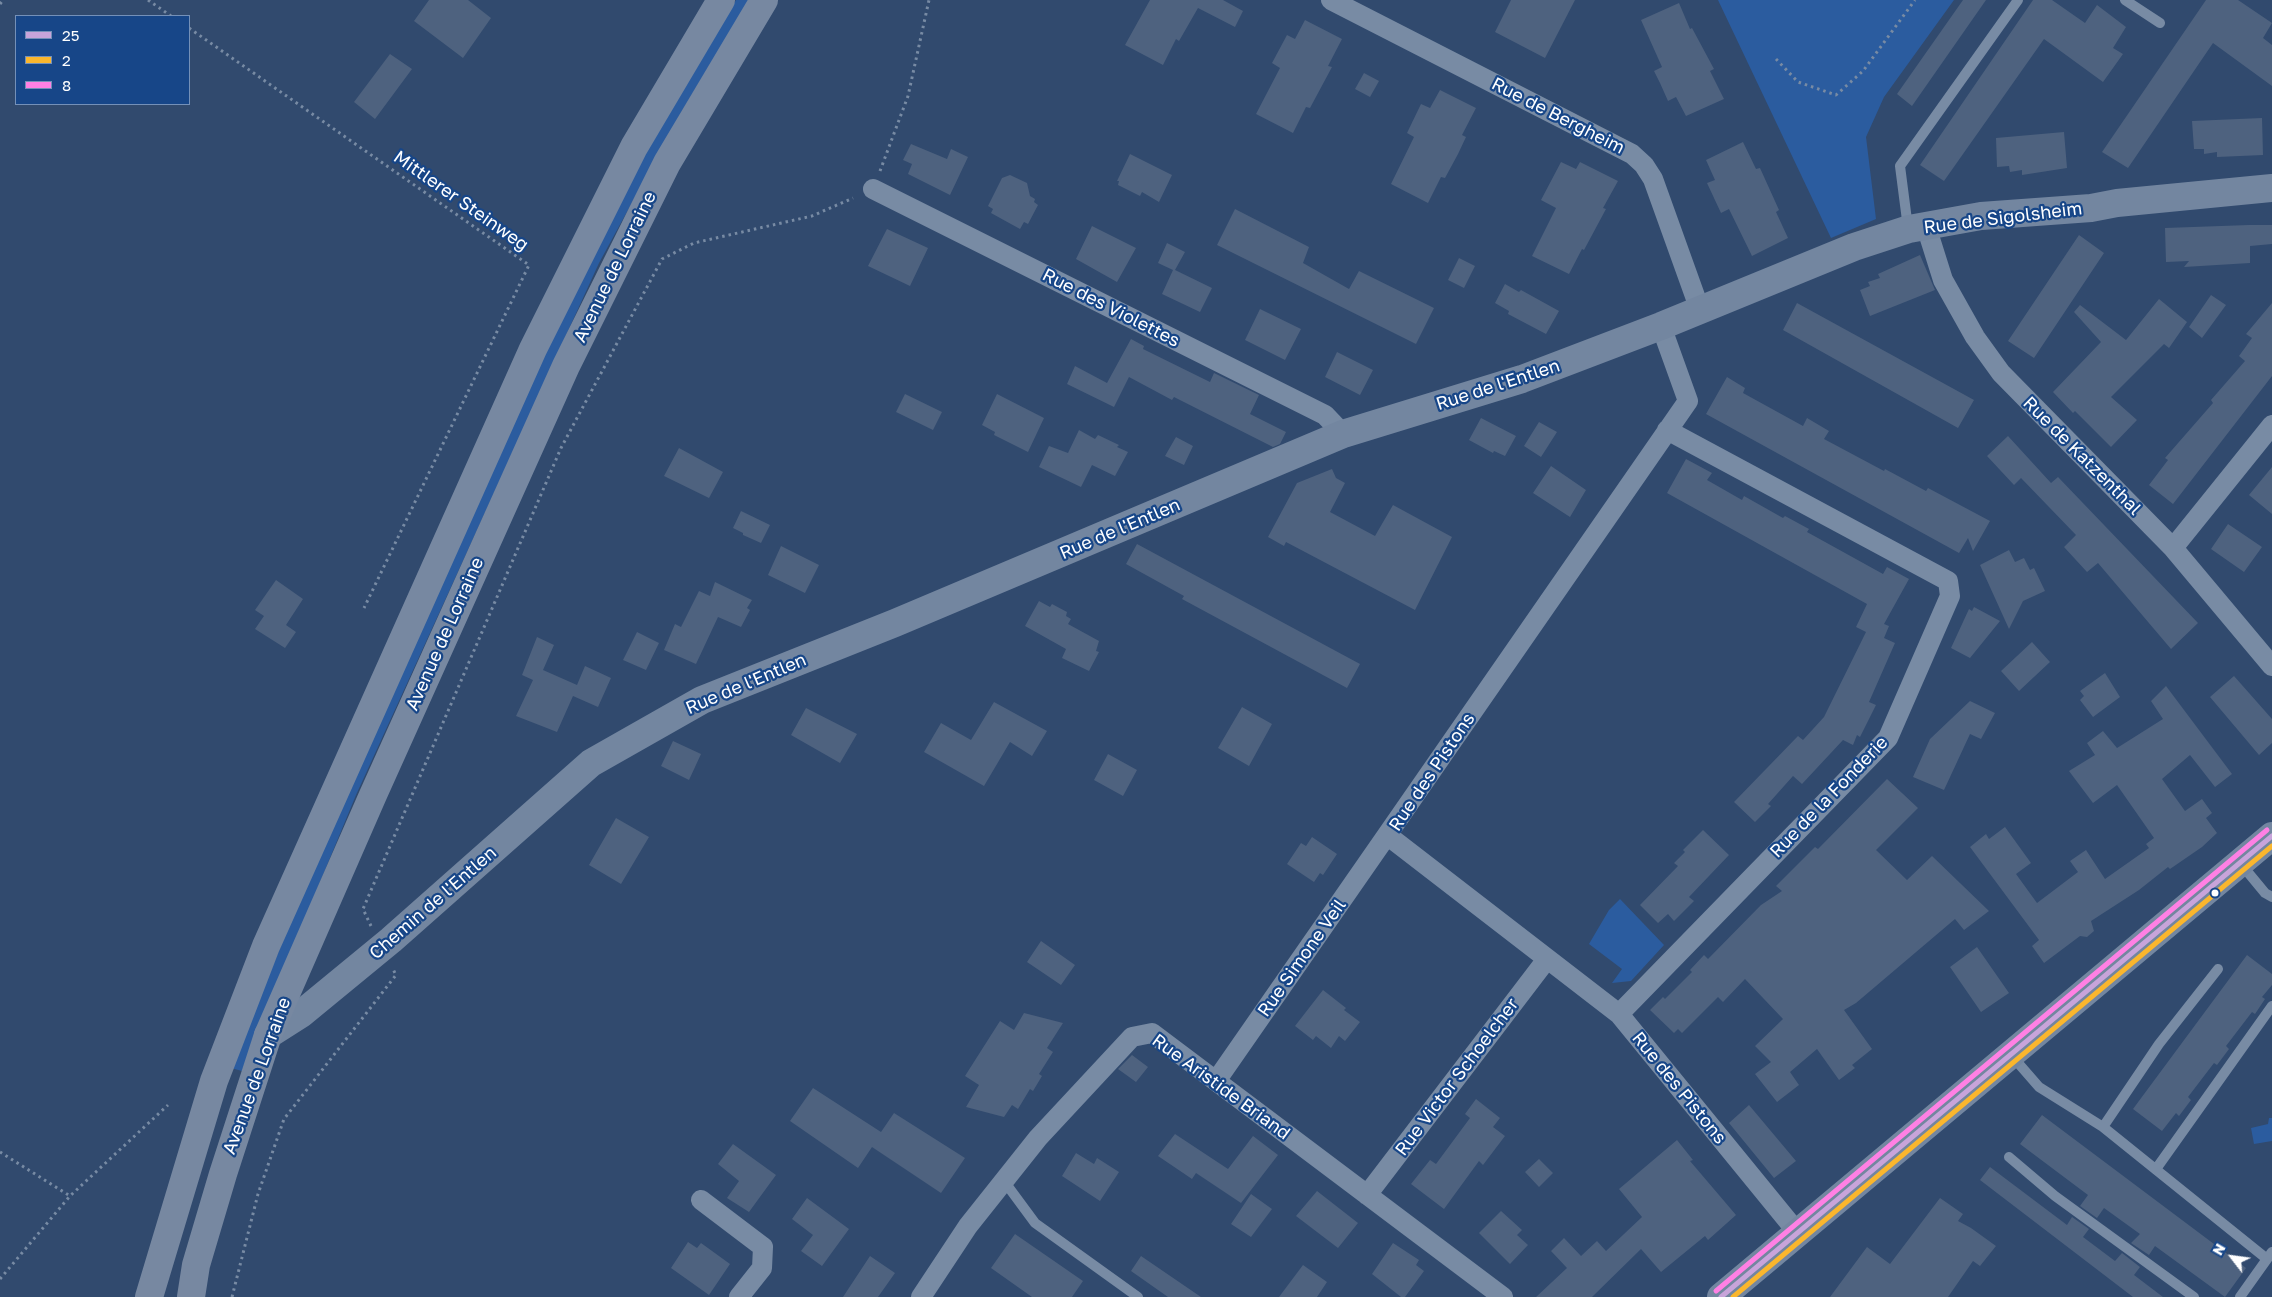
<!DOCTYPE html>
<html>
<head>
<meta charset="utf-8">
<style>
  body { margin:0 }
  #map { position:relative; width:2272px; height:1297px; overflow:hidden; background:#314a6e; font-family:"Golos Text",sans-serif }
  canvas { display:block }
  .legend { position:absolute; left:15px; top:15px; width:175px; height:90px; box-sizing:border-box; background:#174688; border:1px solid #7490b8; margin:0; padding:6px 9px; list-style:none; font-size:15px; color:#fff }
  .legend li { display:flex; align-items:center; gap:10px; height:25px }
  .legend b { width:25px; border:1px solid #7490b8 }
  .north { position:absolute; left:2207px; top:1232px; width:50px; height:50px; -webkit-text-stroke:4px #174688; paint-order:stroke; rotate:300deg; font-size:14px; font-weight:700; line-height:20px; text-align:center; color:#fff }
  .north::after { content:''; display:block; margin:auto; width:18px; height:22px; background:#fff; clip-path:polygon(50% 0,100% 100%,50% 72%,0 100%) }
</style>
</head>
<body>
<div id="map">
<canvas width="2272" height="1297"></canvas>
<ul class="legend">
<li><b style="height:6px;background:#c8a4da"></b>25</li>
<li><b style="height:6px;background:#fab62d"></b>2</li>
<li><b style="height:6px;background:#ff80e4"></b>8</li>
</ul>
<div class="north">N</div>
</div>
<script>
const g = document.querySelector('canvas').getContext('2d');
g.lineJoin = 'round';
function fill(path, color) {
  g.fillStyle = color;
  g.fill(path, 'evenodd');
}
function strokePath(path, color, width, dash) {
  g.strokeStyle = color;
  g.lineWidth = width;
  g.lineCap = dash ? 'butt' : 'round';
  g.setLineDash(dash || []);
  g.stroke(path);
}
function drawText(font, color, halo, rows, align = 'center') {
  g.font = font + ' "Golos Text",sans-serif';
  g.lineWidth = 4.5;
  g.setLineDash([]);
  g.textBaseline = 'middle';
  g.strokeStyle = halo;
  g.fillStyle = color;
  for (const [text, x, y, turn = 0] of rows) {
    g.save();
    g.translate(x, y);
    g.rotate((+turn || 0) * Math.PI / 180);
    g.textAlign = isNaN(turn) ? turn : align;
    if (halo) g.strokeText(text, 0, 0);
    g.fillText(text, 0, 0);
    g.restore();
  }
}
fill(new Path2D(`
  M736 0H749L682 111 599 263 356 795 242 1071 231 1068 322 845 580 274 660 125Z
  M1718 0H1954L1884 97 1866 137 1876 219 1831 238Z
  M1620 899 1664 945 1631 981 1612 983 1622 969 1589 944 1609 910Z
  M2269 1118H2272V1141L2254 1144 2251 1128 2268 1124Z`), '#2b5c9f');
fill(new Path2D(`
  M429 0H468L491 18 463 58 414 21Z
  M1150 0H1223L1243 11 1235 27 1198 8 1179 41 1176 39 1163 65 1125 45Z
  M1511 0H1575L1545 58 1495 32Z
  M1963 0H1986L1912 106 1897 94Z
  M2033 0H2052L2085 23 2097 5 2126 27 2113 48 2123 54 2103 82 2044 39 1944 181 1920 165Z
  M2206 0H2238L2272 23 2263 38 2272 45V86L2213 43 2128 168 2102 152Z
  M1679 3 1690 29 1692 28 1714 69 1710 71 1724 99 1686 116 1676 97 1668 101 1660 83 1654 71 1662 67 1641 20Z
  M1305 20 1342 39 1328 66 1332 67 1310 108 1306 107 1293 133 1256 114 1280 68 1272 63 1287 35 1295 39Z
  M390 54 412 69 375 119 354 102Z
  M1364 73 1379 81 1370 97 1355 89Z
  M1440 90 1476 108 1462 135 1466 137 1458 154 1445 178 1441 177 1428 203 1391 184 1414 137 1407 133 1421 104 1430 108Z
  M2262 118 2263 155 2217 157V152L2204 154V149H2194L2192 121Z
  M2064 132 2067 168 2022 175V170L2010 172 2009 166 1997 167 1996 138Z
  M1743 142 1756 169 1760 168 1779 210 1776 212 1788 238 1752 256 1729 209 1721 213 1707 183 1715 180 1706 160Z
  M911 144 947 159 951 149 968 157 950 195 908 174 912 164 903 160Z
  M1130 154 1172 175 1159 202 1142 192 1140 196 1118 185 1119 181H1117Z
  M1561 162 1576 169 1580 162 1618 181 1603 208 1606 209 1584 250 1582 249 1569 274 1532 256 1556 208 1541 200Z
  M1010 175 1027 183 1030 196 1035 199 1034 202 1038 205 1028 224 1024 222 1020 229 991 213 993 209 988 206 1002 178Z
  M1235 209 1309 247 1303 263 1349 289 1359 271 1434 308 1416 344 1217 245Z
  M2249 225H2272V244L2250 246V263L2184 267 2189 261 2166 262 2165 228Z
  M1092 226 1136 248 1117 282 1076 259Z
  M887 229 928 248 910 286 868 266Z
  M2079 235 2104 253 2034 358 2008 341Z
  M1167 243 1185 252 1175 270 1212 288 1200 312 1162 294 1173 270 1158 263Z
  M1920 255 1935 290 1870 316 1860 290 1870 286 1868 282 1880 278 1878 274Z
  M1459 258 1475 266 1464 288 1448 280Z
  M1505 284 1519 292 1521 290 1559 311 1546 334 1508 314 1509 311 1495 303Z
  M2211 295 2226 305 2202 338 2189 327Z
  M2159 299 2187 322 2169 348 2164 344 2111 397 2137 420 2111 447 2075 411 2073 413 2053 392 2101 342 2074 312 2080 305 2126 340Z
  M1797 303 1974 400 1958 428 1783 330Z
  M2272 303V376L2173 504 2149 485 2168 460 2165 458 2213 403 2211 400 2245 361 2239 356 2252 338 2246 334Z
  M1260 309 1301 329 1285 360 1245 340Z
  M1131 339 1144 346 1143 349 1210 382 1214 373 1259 395 1250 414 1286 432 1280 444 1273 447 1174 397 1172 400 1129 377 1114 407 1067 384 1075 366 1107 383Z
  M1337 352 1373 370 1360 395 1325 377Z
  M1727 377 1745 388 1743 393 1803 426 1807 418 1829 431 1824 439 1884 471 1885 469 1926 491 1928 488 1990 521 1973 551 1968 538 1959 553 1706 414Z
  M905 394 942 412 933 430 896 412Z
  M997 394 1044 418 1028 452 994 435 995 432 982 425Z
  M1481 418 1516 436 1505 456 1494 451 1493 453 1469 440Z
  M1539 422 1557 432 1541 457 1524 446Z
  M1079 430 1095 439 1098 435 1119 445 1117 447 1128 452 1115 476 1092 465 1081 487 1039 467 1049 446 1068 453Z
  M2008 436 2051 483 2058 477 2198 623 2171 649 2098 563 2087 572 2064 547 2076 535 2021 478 2014 485 1987 456Z
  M1176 437 1193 446 1184 465 1165 456Z
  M679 448 723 472 709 498 664 476Z
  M1686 459 1712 473 1707 480 1742 500 1744 496 1783 518 1785 516 1809 529 1807 532 1883 574 1887 567 1909 579 1884 624 1889 626 1884 638 1895 643 1869 702 1876 705 1860 737 1857 735 1853 745 1843 740 1802 784 1793 776 1768 804 1771 806 1755 822 1734 802 1798 736 1803 740 1824 717 1866 632 1856 627 1867 604 1667 493Z
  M1551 466 1586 490 1570 517 1533 493Z
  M2272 467V514L2249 495Z
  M1332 469 1336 478 1345 483 1330 512 1375 536 1393 505 1452 537 1415 610 1286 542 1284 546 1268 537 1297 483Z
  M741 511 770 525 761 543 743 535V533L733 528Z
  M2228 524 2262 547 2244 572 2211 549Z
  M1137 544 1360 664 1347 688 1182 599 1184 596 1126 564Z
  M781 546 819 565 805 593 768 575Z
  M2009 550 2015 562 2024 558 2030 570 2034 568 2045 591 2023 601 2009 629 1980 565Z
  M276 580 303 599 286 625 296 632 285 648 255 629 264 616 255 610Z
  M715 582 752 600 747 608 750 610 741 627 718 617 696 664 664 650 675 624 681 627 699 591 710 596Z
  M1039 601 1050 607 1052 604 1067 612 1066 616 1071 619 1068 624 1099 641 1096 651 1099 652 1089 671 1062 658 1066 649 1025 626Z
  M1974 607 2000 621 1970 658 1951 648 1969 609 1972 611Z
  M637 632 659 643 646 670 623 660Z
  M537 637 554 645 543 670 577 685 585 666 611 678 598 707 573 696 557 732 516 716 533 680 522 675Z
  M2032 642 2050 662 2019 691 2001 671Z
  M2105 673 2120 697 2093 717 2080 700 2084 696 2080 691Z
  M2234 676 2272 719V743L2259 755 2210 697Z
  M2166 686 2232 774 2215 787 2190 755 2162 779 2185 811 2202 799 2212 813 2206 818 2217 833 2202 847 2170 869 2168 867 2139 890 2091 921 2094 931 2087 937 2080 936 2044 963 2032 946 2039 940 1970 847 1986 834 1989 839 2005 827 2031 863 2016 874 2037 903 2078 872 2070 861 2086 850 2105 879 2149 848 2146 844 2154 838 2117 785 2093 803 2069 771 2095 755 2087 743 2103 731 2117 748 2163 719 2151 701Z
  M1970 701 1995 713 1981 739 1970 734 1944 790 1913 777 1930 739Z
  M994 702 1047 731 1032 756 1010 742 984 786 924 752 941 723 971 740Z
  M1242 707 1272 724 1249 766 1218 748Z
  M806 708 857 734 840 763 791 735Z
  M673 741 701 754 689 780 661 766Z
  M1108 754 1137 770 1123 796 1094 780Z
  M1887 779 1918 808 1876 850 1907 880 1932 856 1989 911 1964 930 1955 919 1856 1003 1844 1010 1872 1049 1852 1065 1855 1068 1839 1080 1817 1049 1790 1072 1799 1085 1777 1102 1755 1074 1771 1062 1755 1046 1783 1019 1745 979 1723 1002 1718 997 1682 1033 1678 1029 1674 1033 1650 1010 1663 997 1665 999 1692 972 1690 970 1704 955 1708 959 1761 905 1782 891 1776 886 1815 847 1818 849Z
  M616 818 649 837 621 884 589 865Z
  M1703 830 1729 855 1689 897 1694 901 1674 921 1668 914 1658 923 1640 905 1678 866 1674 863 1685 852 1683 850Z
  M1312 837 1337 854 1323 875 1320 873 1314 882 1287 864 1301 843 1306 846Z
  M1041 941 1075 965 1061 985 1027 962Z
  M1977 947 2009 993 1981 1012 1950 967Z
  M2247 955 2272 974V985L2262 997 2265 999 2255 1014 2252 1012 2226 1046 2229 1049 2217 1065 2214 1063 2188 1097 2191 1100 2179 1116 2176 1113 2162 1131 2133 1109Z
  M1323 990 1346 1008 1344 1010 1360 1022 1345 1041 1339 1036 1331 1048 1316 1036 1313 1040 1295 1026Z
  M1024 1013 1063 1023 1047 1048 1053 1052 1039 1074 1042 1076 1033 1091 1030 1089 1018 1109 1012 1105 1004 1117 966 1107 979 1085 965 1076 1000 1021 1014 1030Z
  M1132 1055 1148 1067 1136 1082 1118 1069Z
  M813 1088 881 1132 894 1113 965 1158 941 1193 872 1147 858 1168 790 1121Z
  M1476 1099 1500 1118 1493 1127 1505 1136 1483 1165 1479 1161 1444 1209 1411 1184 1430 1160 1436 1164 1470 1118 1465 1114Z
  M1749 1105 1796 1161 1774 1178 1729 1123Z
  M2042 1115 2246 1268 2225 1297 2155 1246 2149 1255 2131 1243 2140 1234 2104 1208 2097 1218 2080 1206 2088 1195 2020 1144Z
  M1175 1134 1228 1169 1253 1136 1278 1155 1241 1203 1196 1173 1192 1179 1158 1156Z
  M1677 1140 1693 1160 1690 1161 1736 1215 1708 1240 1705 1236 1661 1272 1641 1249 1592 1297H1536L1567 1268 1551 1251 1564 1238 1581 1256 1597 1241 1606 1251 1642 1217 1619 1189Z
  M733 1144 776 1175 749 1212 727 1198 739 1181 718 1164Z
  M1076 1153 1094 1164 1097 1158 1119 1172 1100 1201 1062 1176Z
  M1539 1159 1553 1173 1539 1187 1525 1172Z
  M1990 1167 2067 1225 2072 1217 2089 1229 2083 1237 2115 1261 2122 1253 2140 1267 2134 1275 2163 1297H2133L1980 1180Z
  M1317 1191 1358 1223 1338 1248 1296 1216Z
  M1251 1194 1272 1209 1251 1237 1231 1224Z
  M807 1198 849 1229 822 1266 801 1251 813 1235 792 1219Z
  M1940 1198 1963 1214 1958 1221 1971 1228 1996 1246 1980 1266 1973 1261 1948 1297H1830L1867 1247 1890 1264Z
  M1501 1211 1522 1230 1517 1235 1528 1245 1510 1264 1479 1233Z
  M1015 1234 1083 1281 1072 1297H1032L991 1268Z
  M688 1242 697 1248 701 1243 730 1264 709 1295 671 1268Z
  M1393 1243 1419 1260 1416 1265 1424 1271 1405 1297H1401L1372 1274Z
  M870 1256 895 1273 878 1297H843Z
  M1141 1256 1201 1297H1168L1131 1271Z
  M1303 1265 1327 1282 1317 1297H1279Z`), '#4e627f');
strokePath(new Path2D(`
  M148 0 171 16
  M0 4 3 0
  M189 28 529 265 364 608
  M1776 59 1798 82 1836 95 1863 71 1915 0
  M880 171 908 96 929 0
  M371 926 363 909 561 448 662 259 694 243 812 216 853 198
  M0 1152 70 1196
  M0 1279 70 1196 168 1105
  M232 1297 258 1194 284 1119 396 975 393 969`), '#788ba4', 3, [2.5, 4]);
strokePath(new Path2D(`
  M2125 0 2160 23
  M1908 228 1900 166 2018 0
  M2241 864 2265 893 2272 897
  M2012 1056 2039 1087 2103 1127 2267 1259
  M2103 1127 2159 1044 2218 969
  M2009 1157 2055 1196 2194 1297
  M2156 1169 2272 1006
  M1004 1181 1035 1223 1138 1297
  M2240 1297 2272 1252`), '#788ba4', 10);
strokePath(new Path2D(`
  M1331 0 1632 154 1644 165 1653 179 1700 310
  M873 189 1325 415 1343 434
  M1926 226 1943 280 1975 337 2001 373 2173 548 2272 666
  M1661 326 1688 401 1387 835 1619 1014 1797 1232
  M2173 548 2272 425
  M1619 1014 1888 738 1950 596 1948 581 1667 430
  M1216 1081 1387 835
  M1367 1195 1547 959
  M701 1200 763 1247 762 1268 739 1297
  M921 1297 968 1226 1038 1138 1132 1037 1152 1033 1503 1297`), '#788ba4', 20);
strokePath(new Path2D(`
  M268 1035 301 1014 391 940 591 763 702 700 895 623 1343 434 1522 379 1661 326 1854 247 1909 229 1981 216 2091 208 2117 203 2272 188
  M1721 1297 2272 836`), '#7386a0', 28);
strokePath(new Path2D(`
  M149 1297 214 1081 266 946 533 349 634 147 721 0
  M191 1297 196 1265 223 1174 268 1035 373 795 566 366 667 163 764 0`), '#7788a1', 28);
strokePath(new Path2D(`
  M1721 1297 2272 836`), '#c8a4da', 5);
strokePath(new Path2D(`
  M1733 1297 2272 846`), '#fab62d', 5);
strokePath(new Path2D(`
  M1716 1291 2267 830`), '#ff80e4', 5);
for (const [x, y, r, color] of [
  [2215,893,4.5,"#fff"]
]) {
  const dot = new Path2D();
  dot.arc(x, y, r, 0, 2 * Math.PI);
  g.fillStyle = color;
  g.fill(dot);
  strokePath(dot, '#174688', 2);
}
drawText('18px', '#fff', '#174688', [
  ["Rue de Bergheim",1558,116,27],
  ["Mittlerer Steinweg",461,201,35],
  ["Rue de Sigolsheim",2003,218,-7],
  ["Avenue de Lorraine",615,267,-64],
  ["Rue des Violettes",1111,308,27],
  ["Rue de l'Entlen",1498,385,-18],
  ["Rue de Katzenthal",2082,456,45],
  ["Rue de l'Entlen",1120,529,-23],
  ["Avenue de Lorraine",445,634,-66],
  ["Rue de l'Entlen",746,684,-23],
  ["Rue des Pistons",1432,772,-56],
  ["Rue de la Fonderie",1829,797,-46],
  ["Chemin de l'Entlen",433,903,-41],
  ["Rue Simone Veil",1302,958,-55],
  ["Avenue de Lorraine",257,1076,-70],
  ["Rue Victor Schoelcher",1457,1077,-53],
  ["Rue Aristide Briand",1221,1087,36],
  ["Rue des Pistons",1679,1088,51]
]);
</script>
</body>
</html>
